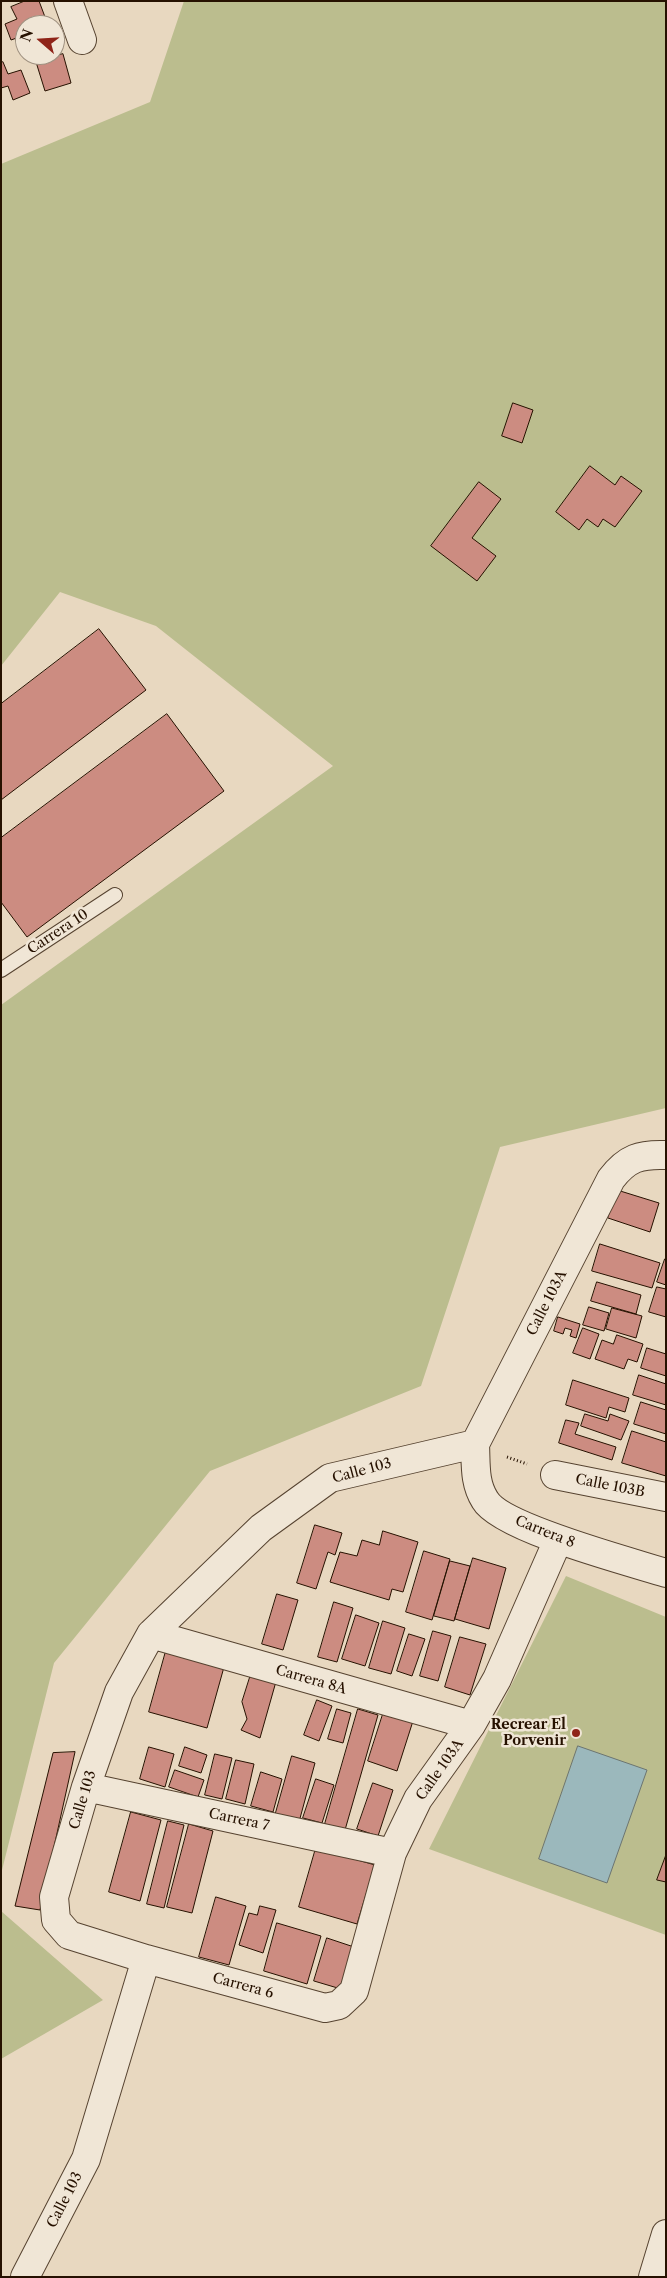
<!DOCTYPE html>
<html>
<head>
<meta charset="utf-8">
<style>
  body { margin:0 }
  #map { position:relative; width:667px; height:2278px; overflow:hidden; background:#e8d8c0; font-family:"Libre Caslon Text",serif }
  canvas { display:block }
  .frame { position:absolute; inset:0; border:2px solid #261100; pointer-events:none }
  .north { position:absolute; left:15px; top:15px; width:50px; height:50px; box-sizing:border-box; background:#f0e6d6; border:1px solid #9f9180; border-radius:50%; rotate:289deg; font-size:14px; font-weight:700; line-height:20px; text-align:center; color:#261100 }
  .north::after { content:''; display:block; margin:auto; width:18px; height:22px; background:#8f2418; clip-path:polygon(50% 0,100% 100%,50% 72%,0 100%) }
</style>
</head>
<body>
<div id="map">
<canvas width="667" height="2278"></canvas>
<div class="frame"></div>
<div class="north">N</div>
</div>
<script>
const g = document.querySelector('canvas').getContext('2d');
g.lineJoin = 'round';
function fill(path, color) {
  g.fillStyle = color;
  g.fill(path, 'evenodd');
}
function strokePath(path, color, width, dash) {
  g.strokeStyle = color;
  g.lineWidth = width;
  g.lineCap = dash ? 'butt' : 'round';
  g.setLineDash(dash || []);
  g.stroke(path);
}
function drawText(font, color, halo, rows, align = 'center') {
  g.font = font + ' "Libre Caslon Text",serif';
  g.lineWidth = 5;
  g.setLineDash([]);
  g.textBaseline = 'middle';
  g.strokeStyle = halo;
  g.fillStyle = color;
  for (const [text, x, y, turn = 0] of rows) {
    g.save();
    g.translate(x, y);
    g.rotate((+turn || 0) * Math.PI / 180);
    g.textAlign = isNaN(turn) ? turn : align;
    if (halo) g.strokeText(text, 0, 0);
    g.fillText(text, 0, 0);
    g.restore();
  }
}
fill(new Path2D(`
  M184 1H666V1108L500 1147 421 1386 210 1471 54 1663 1 1874V1005L333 766 156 626 60 592 1 666V164L150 102Z
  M566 1576 666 1617V1935L429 1849Z
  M1 1911 103 2000 1 2059Z`), '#bbbd8e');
const water = new Path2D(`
  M578 1746 647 1770 607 1883 539 1859Z`);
fill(water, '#9bb8bc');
strokePath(water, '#6c7571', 1);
const building = new Path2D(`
  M25 1H39L48 25H25V35L11 40 5 24 17 19 11 7Z
  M63 54 71 83 45 91 36 62Z
  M3 62 8 74 21 70 30 93 13 100 8 86 1 88V63Z
  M513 403 533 410 522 443 502 436Z
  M590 466 615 485 621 476 642 491 615 527 603 519 598 527 587 519 579 530 556 512Z
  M479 482 501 499 472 538 496 556 477 581 431 546Z
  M99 629 146 690 1 800V704Z
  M167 714 224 791 27 937 1 902V838Z
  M617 1190 659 1203 650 1232 608 1218Z
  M600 1244 660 1263 652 1288 592 1271Z
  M665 1259H666V1285L657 1282Z
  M597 1282 641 1295 636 1314 591 1301Z
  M657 1287 666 1289V1317L649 1312Z
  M589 1307 609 1313 604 1331 583 1325Z
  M612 1308 642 1316 636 1338 606 1329Z
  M558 1317 580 1324 576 1338 570 1336 572 1330 565 1328 563 1334 554 1331Z
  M583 1328 599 1334 590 1359 573 1353Z
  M617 1335 643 1344 637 1362 628 1359 624 1369 595 1359 602 1340 613 1344Z
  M647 1348 666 1354V1376L641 1368Z
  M639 1375 666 1384V1405L633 1395Z
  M573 1380 629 1398 625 1412 609 1407 606 1418 566 1405Z
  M641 1402 666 1410V1434L634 1424Z
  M585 1414 608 1421 610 1414 629 1421 621 1440 581 1426Z
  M566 1420 579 1423 575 1434 616 1447 612 1460 559 1443Z
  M632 1431 666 1442V1476L622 1463Z
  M315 1525 342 1533 335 1555 328 1552 316 1589 297 1583Z
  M383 1531 418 1542 403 1592 392 1589 389 1600 330 1582 340 1552 357 1556 362 1540 379 1545Z
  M424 1551 450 1559 432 1620 406 1612Z
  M473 1558 506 1568 489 1629 455 1619Z
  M450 1561 470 1566 454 1621 434 1616Z
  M277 1594 298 1600 283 1650 262 1644Z
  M334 1602 353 1608 337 1662 318 1657Z
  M356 1615 379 1623 365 1666 342 1659Z
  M383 1621 405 1628 391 1674 369 1668Z
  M433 1631 451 1636 438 1681 420 1676Z
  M409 1634 425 1639 412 1676 397 1671Z
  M460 1637 486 1644 470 1695 445 1687Z
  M166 1651 224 1667 207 1728 149 1712Z
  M252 1671 277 1678 260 1738 241 1730 247 1719 242 1702Z
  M317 1700 332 1706 319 1741 304 1735Z
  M337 1709 351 1713 343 1743 328 1739Z
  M358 1709 378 1715 345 1830 325 1824Z
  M384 1711 413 1721 397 1771 368 1761Z
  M149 1747 174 1754 165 1787 140 1779Z
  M185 1747 207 1755 201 1773 179 1766Z
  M75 1752 40 1910 15 1906 53 1753Z
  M215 1754 232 1758 222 1799 205 1795Z
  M292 1756 315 1763 299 1822 275 1816Z
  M236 1760 254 1764 245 1804 226 1799Z
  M175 1770 204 1780 198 1797 169 1787Z
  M261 1772 282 1779 273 1812 251 1806Z
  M316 1779 334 1785 322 1823 303 1818Z
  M373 1783 393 1790 378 1836 357 1829Z
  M131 1812 161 1820 140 1901 109 1892Z
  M168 1821 184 1825 164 1908 147 1904Z
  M189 1824 213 1831 192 1913 167 1907Z
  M316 1848 375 1865 357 1924 299 1907Z
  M666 1855V1882L657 1880Z
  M216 1897 246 1906 229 1965 199 1957Z
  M260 1906 276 1910 263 1953 239 1945 249 1913 257 1915Z
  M277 1923 321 1936 307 1984 264 1971Z
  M327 1938 354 1947 341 1989 314 1981Z`);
fill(building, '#cc8c81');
strokePath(building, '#261100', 1);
const lane = new Path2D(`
  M1 970 115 895`);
const street = new Path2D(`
  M68 1 82 40
  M475 1444 330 1478 261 1528 151 1634 119 1692 86 1787 54 1897 56 1920 69 1935 146 1959 325 2008 339 2005 354 1991 392 1853 418 1799 471 1725 497 1679 558 1540
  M475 1444 611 1179C627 1158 640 1154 666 1155
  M475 1444C476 1464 474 1483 485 1500 501 1528 631 1562 666 1573
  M555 1475 666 1497
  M151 1634 471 1725
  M86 1787 392 1853
  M25 2277 86 2159 146 1959
  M653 2277 666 2234`);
strokePath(lane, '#564330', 16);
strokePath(street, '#564330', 30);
strokePath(new Path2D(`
  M507 1457 527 1464`), '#261100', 3, [1, 2.5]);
strokePath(lane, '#f0e6d6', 14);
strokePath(street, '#f0e6d6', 28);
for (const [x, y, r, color] of [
  [576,1733,5,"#8f2418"]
]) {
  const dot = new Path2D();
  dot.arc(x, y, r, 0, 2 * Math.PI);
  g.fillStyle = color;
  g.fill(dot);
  strokePath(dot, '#f0e6d6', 2);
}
drawText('14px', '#261100', '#f0e6d6', [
  ["Carrera 10",58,932,-33],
  ["Calle 103A",547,1303,-63],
  ["Calle 103",362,1471,-15],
  ["Calle 103B",610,1486,11],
  ["Carrera 8",545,1532,22],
  ["Carrera 8A",311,1680,16],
  ["Calle 103A",440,1770,-55],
  ["Calle 103",83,1800,-73],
  ["Carrera 7",239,1820,12],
  ["Carrera 6",243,1986,15],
  ["Calle 103",65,2200,-63]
]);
drawText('bold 14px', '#261100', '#f0e6d6', [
  ["Recrear El",566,1725],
  ["Porvenir",566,1741]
], 'right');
</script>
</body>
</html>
